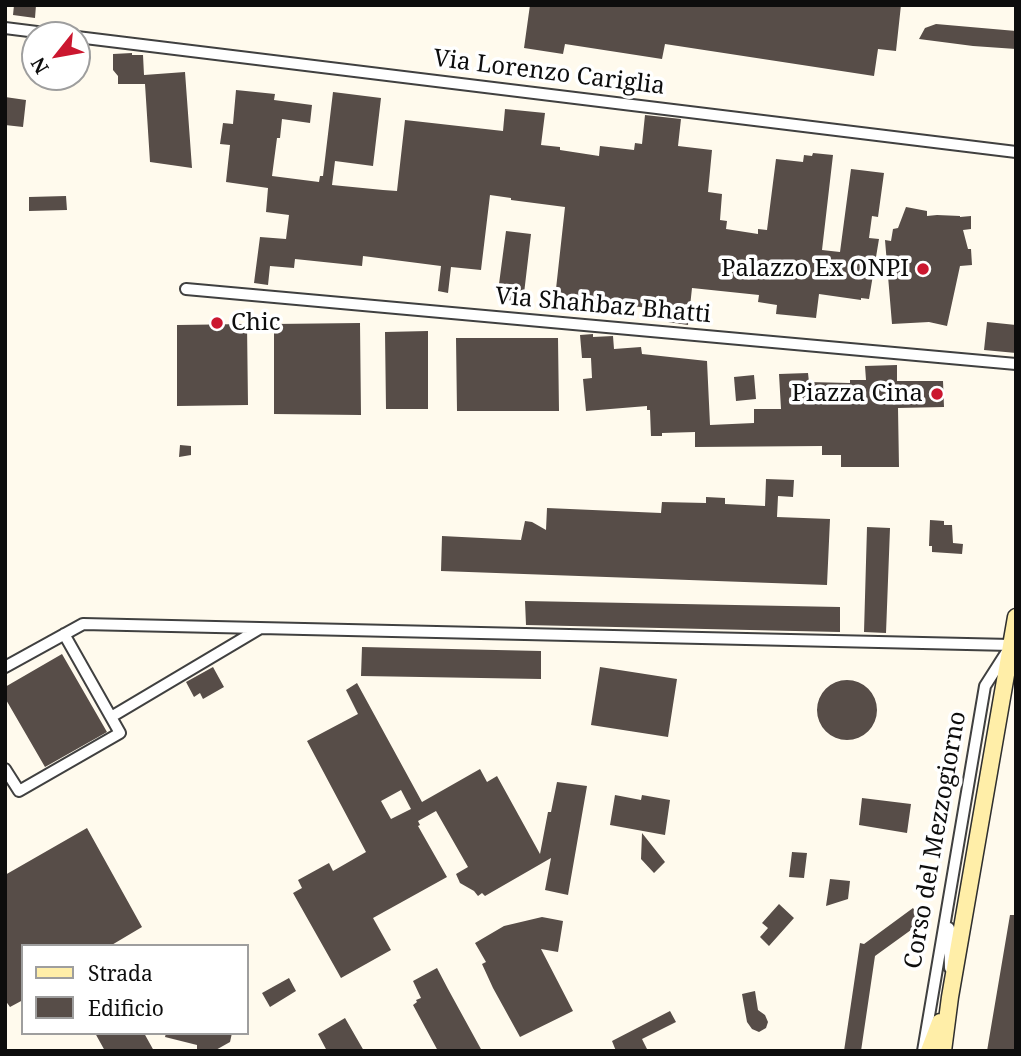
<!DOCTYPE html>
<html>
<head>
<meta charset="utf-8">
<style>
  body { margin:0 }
  #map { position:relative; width:1021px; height:1056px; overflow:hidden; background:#fffaed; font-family:"Noto Serif",serif }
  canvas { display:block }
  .frame { position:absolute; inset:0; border:7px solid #0d0d0d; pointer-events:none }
  .legend { position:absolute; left:21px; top:944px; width:228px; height:91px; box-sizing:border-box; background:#fff; border:2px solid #9e9e9e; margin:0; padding:9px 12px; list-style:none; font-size:21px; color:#0d0d0d }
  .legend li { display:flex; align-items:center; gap:14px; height:35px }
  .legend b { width:35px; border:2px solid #9e9e9e }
  .north { position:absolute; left:21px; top:21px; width:70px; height:70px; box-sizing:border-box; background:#fff; border:2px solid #9e9e9e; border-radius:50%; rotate:239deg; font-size:19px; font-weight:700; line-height:28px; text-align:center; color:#0d0d0d }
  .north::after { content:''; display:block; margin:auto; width:24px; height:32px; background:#cb172f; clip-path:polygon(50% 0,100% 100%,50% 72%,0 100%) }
</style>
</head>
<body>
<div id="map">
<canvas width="1021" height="1056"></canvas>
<div class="frame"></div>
<ul class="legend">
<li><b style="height:9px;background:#ffeea8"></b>Strada</li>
<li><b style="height:19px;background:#574d48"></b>Edificio</li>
</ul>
<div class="north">N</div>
</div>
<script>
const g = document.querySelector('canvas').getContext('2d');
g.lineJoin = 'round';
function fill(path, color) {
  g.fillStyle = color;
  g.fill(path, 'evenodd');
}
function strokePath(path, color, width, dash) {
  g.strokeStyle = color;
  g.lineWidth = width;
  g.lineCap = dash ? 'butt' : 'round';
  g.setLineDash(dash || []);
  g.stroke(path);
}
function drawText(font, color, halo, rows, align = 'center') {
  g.font = font + ' "Noto Serif",serif';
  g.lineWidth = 7;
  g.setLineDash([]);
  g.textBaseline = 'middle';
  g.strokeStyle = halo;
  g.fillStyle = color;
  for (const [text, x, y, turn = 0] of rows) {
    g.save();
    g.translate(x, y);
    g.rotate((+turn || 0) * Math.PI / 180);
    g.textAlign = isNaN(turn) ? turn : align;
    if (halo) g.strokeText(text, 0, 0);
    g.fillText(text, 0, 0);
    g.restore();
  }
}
fill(new Path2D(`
  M14 5H36L35 18 13 15Z
  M530 5H901L896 51 878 49 874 76 665 44 662 59 565 44 563 54 524 48Z
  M936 24 1016 31V49L973 46 919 39 925 28Z
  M132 53V55H143L144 75 185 72 192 168 150 162 145 84H118V76L113 70V54Z
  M236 90 275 94 274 100 312 105 310 123 282 119 280 138H277L272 176 319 182 320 176H323L333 92 381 98 373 166 335 161 332 185 383 190 397 191 405 120 503 131 505 109 545 113 541 145 560 147V150L599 156 600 146 634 150 635 143 642 144 645 115 681 119 678 146 712 150 708 192 722 194 720 220 727 221 726 229 758 234V229L767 230 776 159 803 162 804 155 812 156 813 153 833 155 822 250 840 252 851 169 884 173 878 217 872 216 869 238 879 239 869 299 861 298V300L819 294 816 318 776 314 777 305 758 302 759 295 692 288 688 325 668 322 669 310 555 298 565 207 511 200V198L490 195 481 270 451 267 448 293 438 291 441 266 363 256 362 266 295 259 294 268 270 266 268 285 254 283 260 237 286 239 289 215 266 212 268 188 226 182 230 145 220 144 223 123 233 124Z
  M5 97 26 100 23 127 5 125Z
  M66 196 67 210 29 211V197Z
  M906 207 927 211V216L937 215 960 216V217L971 216V229L963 230 968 249H971L972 265 960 266 947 326 929 322 892 324 885 240 891 241 893 229 898 228Z
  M506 231 531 234 523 302 497 299Z
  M987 322 1016 325V353L984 350Z
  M360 323 361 415 274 414V324Z
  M247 324 248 405 177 406V325Z
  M428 331V409H386L385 332Z
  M593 334V337L613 336 614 349 641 347 642 354 707 361 710 425 754 423V409H781L779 374 808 373 809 382 850 383V380H866L865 366 897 365V381H943L944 407 898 408 899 467H841V455H822V446L695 447V432L662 433V436H651L650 410H647V406L586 411 583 379 592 378 591 358H582L580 335Z
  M456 338H558L559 411H457Z
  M754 375 756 399 736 401 734 377Z
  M180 445 191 446V455L179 457Z
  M766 479 794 480 793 497 778 496 777 517 830 519 827 585 441 571 442 536 521 540 525 521 532 522 546 530 547 508 661 513 662 502 706 503V497L725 498V504L765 506Z
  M930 520 944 521V525H952L953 543 963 544 962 554 932 552V546H929Z
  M867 527 890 528 886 633 864 632Z
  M525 601 840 607V632L526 625Z
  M362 647 541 651V679L361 676Z
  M62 654 107 732 45 767 5 698V687Z
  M213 667 224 687 203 699 200 693 194 697 186 682Z
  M600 667 677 679 668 737 591 725Z
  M817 710a30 30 0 1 1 60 0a30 30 0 1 1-60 0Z
  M357 683 422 802 480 769 487 782 497 776 540 854 548 812H551L557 782 587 786 568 895 545 890 551 858 485 896 482 893 478 896 474 891 460 883 456 874 468 867 436 811 418 821 420 825 418 826 447 877 373 918 391 950 341 978 293 893 302 888 298 880 329 863 333 871 366 852 307 741 358 714 346 690ZM401 790 411 809 391 819 381 801Z
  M615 795 641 800 642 795 670 800 665 835 610 825Z
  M862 798 911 804 907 833 859 825Z
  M87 828 142 927 110 946H23V1000L10 1007 5 1000V875Z
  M642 833 665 862 654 873 641 859Z
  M792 852 807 853 804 878 789 877Z
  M830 879 850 881 848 899 826 906Z
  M779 904 794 918 769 946 760 937 768 928 762 923Z
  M913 908 922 922 875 956 861 1051H844L860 943 864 944Z
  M1010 915H1016V1051H987Z
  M542 917 563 921 558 952 541 949 573 1011 520 1037 493 988 482 964 486 962 475 943 504 926Z
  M437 968 448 989 482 1051H438L413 1005 417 1002 416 1000 421 998 413 981Z
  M289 978 296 991 270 1007 262 993Z
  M755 991 758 1010 765 1015 768 1022 766 1028 759 1032 752 1029 747 1022 742 994Z
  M670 1011 676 1022 642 1039 648 1051H616L612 1041Z
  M345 1018 364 1051H327L318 1034Z
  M95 1033H144L154 1051H105Z
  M166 1033H232L230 1042 214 1051H197V1045L165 1037Z`), '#574d48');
const minor = new Path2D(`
  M5 28 61 35
  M77 37 1016 152
  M186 289 1016 364
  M5 667 83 624 1011 645
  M111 717 259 629
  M5 769 19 791 120 733 64 634
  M949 928 950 968
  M923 1051 985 686 1008 650`);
const secondary = new Path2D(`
  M929 1051 940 1022
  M943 1051 950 997 1016 617`);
strokePath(minor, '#404040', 14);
strokePath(secondary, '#2f2f2f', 19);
strokePath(minor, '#fff', 10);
strokePath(secondary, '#ffeea8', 16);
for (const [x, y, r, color] of [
  [923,269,7,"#cb172f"],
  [217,323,7,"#cb172f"],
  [937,394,7,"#cb172f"]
]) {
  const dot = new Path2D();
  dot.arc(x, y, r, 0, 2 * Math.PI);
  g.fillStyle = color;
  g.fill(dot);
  strokePath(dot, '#fff', 2.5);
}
drawText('24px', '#0d0d0d', '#fff', [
  ["Via Lorenzo Cariglia",549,73,7],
  ["Via Shahbaz Bhatti",603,306,5],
  ["Corso del Mezzogiorno",936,840,-80]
]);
drawText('24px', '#0d0d0d', '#fff', [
  ["Palazzo Ex ONPI",909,269],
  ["Chic",231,323,"left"],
  ["Piazza Cina",923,394]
], 'right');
</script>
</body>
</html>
